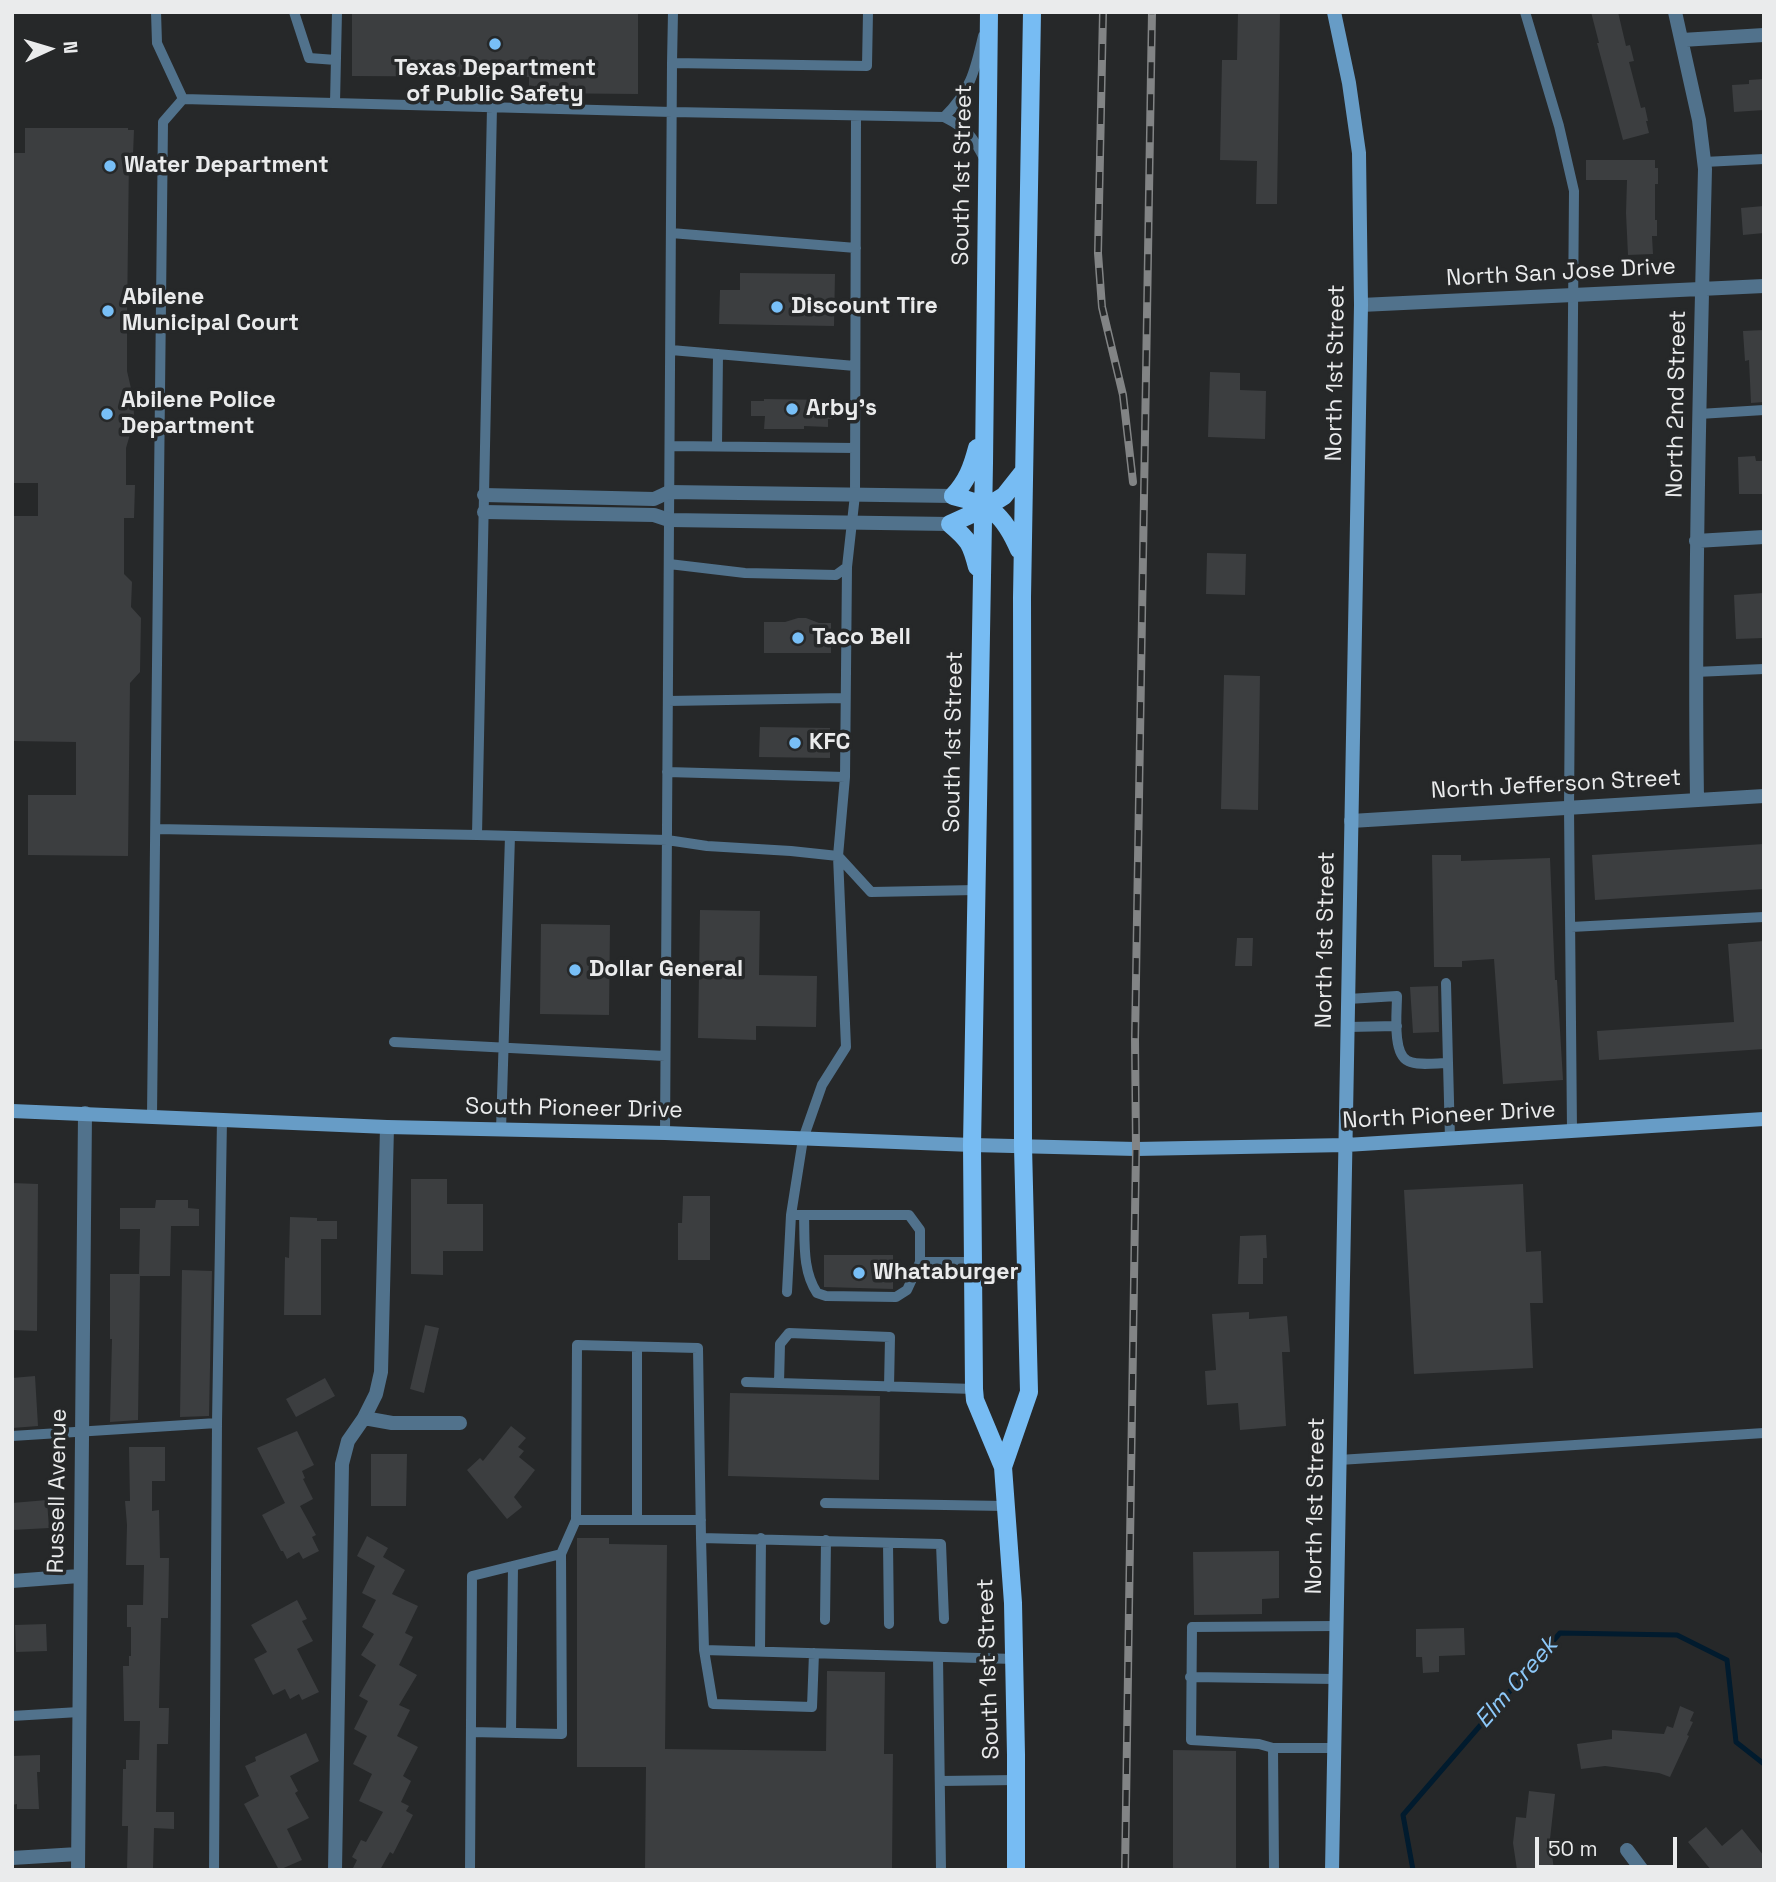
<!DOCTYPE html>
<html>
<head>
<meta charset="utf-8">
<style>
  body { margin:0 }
  #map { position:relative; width:1776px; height:1882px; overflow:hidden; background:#262829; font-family:"Space Grotesk",sans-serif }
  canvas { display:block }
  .frame { position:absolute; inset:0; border:14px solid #eaebec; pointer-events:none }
  .north { position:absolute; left:14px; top:14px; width:70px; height:70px; -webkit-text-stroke:5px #262829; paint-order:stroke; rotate:86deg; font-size:19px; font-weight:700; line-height:28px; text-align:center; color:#eaebec }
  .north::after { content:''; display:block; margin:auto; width:24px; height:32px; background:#eaebec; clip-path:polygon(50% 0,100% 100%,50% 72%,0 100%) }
  .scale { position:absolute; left:1535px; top:1837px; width:142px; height:32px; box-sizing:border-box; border:4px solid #eaebec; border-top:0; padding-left:9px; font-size:21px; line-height:24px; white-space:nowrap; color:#eaebec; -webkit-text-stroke:5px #262829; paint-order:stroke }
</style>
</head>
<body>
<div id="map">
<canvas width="1776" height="1882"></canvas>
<div class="frame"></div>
<div class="north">N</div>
<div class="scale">50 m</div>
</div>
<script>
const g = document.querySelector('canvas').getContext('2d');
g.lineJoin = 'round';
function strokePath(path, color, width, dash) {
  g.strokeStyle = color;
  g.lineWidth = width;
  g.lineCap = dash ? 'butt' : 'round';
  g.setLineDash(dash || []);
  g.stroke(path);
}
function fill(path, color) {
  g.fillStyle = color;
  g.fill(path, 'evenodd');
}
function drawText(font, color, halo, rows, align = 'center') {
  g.font = font + ' "Space Grotesk",sans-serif';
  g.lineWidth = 7;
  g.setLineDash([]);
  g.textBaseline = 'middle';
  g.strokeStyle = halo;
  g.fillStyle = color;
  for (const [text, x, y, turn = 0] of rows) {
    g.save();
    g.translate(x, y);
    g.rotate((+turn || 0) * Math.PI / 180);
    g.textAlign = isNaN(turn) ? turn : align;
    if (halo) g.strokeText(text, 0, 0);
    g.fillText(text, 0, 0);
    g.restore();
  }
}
strokePath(new Path2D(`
  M1413 1870 1403 1815 1560 1633 1677 1635 1727 1660 1736 1742 1764 1764`), '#011b2e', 5);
fill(new Path2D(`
  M352 12H638V94L529 93V77L352 76Z
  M1238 12H1280L1277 204H1256L1257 161 1220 160 1222 60H1237Z
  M1591 12H1618L1626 46 1630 45 1634 61 1629 62 1641 108 1645 107 1648 121H1646L1649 133 1623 140 1597 43H1599Z
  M1764 79V110L1734 112 1732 85 1749 84V80Z
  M25 128H128V130H134L133 155H129L127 321V371L133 397 134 415 131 431 126 448V485H135L134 518H124V574L132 582 131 607 141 618 140 672 130 683 128 856 28 855V795H76V742L12 741V516H38V483H12V153H25Z
  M1586 160H1655V168H1658V184H1655V220H1657V236H1652L1653 254 1628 255 1626 213 1627 180H1586Z
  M1764 206V233L1743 235 1741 208Z
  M740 273 835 274 834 326 719 324 720 290H740Z
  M1764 330V402L1751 403 1749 360 1745 361 1743 331Z
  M1210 372 1240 373V390L1266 391 1265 439 1208 437Z
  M764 399 832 400V419H828V427L804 426V429H764L765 416H751V401H764Z
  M1755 456 1756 461H1764V494H1739L1738 457Z
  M1207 553 1246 554 1245 595 1206 594Z
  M1764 593V638L1736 639 1734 595Z
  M798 618H806L819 623H831V653H764V622H785Z
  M1224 675 1260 676 1258 810 1221 809Z
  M760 727 830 728V758L759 757Z
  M1764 844V889L1595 900 1592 855Z
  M1432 855H1461V861L1550 858 1555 980H1557L1563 1080 1503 1084 1494 959 1462 961V967H1434Z
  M700 910 760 911 759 975 817 976 816 1027 756 1026V1040L698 1038Z
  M541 924 610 925 609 1015 540 1014Z
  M1237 938H1253L1252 966H1235Z
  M1764 941V1049L1599 1060 1597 1031 1734 1022 1728 944Z
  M1438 986 1439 1032 1413 1033 1410 987Z
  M411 1179H447V1204H483V1251H443V1275L411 1274Z
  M12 1183 38 1184 37 1331 12 1330Z
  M1523 1184 1526 1252 1541 1251 1543 1303H1530L1533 1368 1414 1374 1404 1190Z
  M683 1196H710V1260H678V1223H682Z
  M156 1200H188V1208L199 1209V1226H171L170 1276H140L138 1420 110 1422 112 1339H110V1274H139L140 1229H120V1208H155Z
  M290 1217 317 1218V1221H337V1239H321V1315H284L285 1257 289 1258Z
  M1266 1235 1267 1258H1263V1284H1238L1240 1236Z
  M824 1255H893V1289L824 1287Z
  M182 1270 212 1271 209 1416 180 1417Z
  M1249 1312V1319L1287 1316 1290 1352H1282L1286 1426 1240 1430 1238 1403 1207 1405 1205 1371 1216 1370 1212 1314Z
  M425 1325 439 1328 424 1393 410 1389Z
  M35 1376 38 1426 12 1428V1378Z
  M325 1378 335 1396 296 1417 286 1399Z
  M730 1393 880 1396 879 1480 728 1476Z
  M511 1426 526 1438 518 1447 524 1451 519 1457 535 1470 514 1497 522 1507 507 1519 467 1470 480 1458 483 1461Z
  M297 1431 314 1465 302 1471 305 1478 303 1479 313 1499 300 1506 316 1535 312 1537 319 1551 303 1559 299 1552 287 1559 283 1551H281L262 1515 285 1503 257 1448Z
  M129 1447H165V1481H152V1511L159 1510 160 1558H169L168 1618H161L159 1708H169L168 1744H157L156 1812H174V1829L154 1828 153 1870H127L128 1826H122L123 1769H126V1760H139L140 1721H124L123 1666H129V1656H131V1627H127V1605H143L144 1565H126L127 1525 125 1501H130Z
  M371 1454H407L406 1506H371Z
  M47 1500 49 1528 12 1530V1503Z
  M367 1536 388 1548 383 1557 405 1570 392 1594 418 1606 405 1633 413 1637 399 1665 417 1675 399 1705 410 1710 397 1736 418 1747 403 1776 411 1781 401 1802 409 1806 406 1811 413 1815 393 1854 390 1852 380 1870H352L357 1860 352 1857 361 1840 366 1842 383 1812 359 1801 372 1774 353 1764 367 1736 354 1729 368 1701 359 1696 376 1665 361 1655 374 1634 362 1627 376 1600 362 1593 375 1566 357 1556Z
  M577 1538H609V1544L667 1545 665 1749 826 1751 827 1671 885 1672 884 1754H893L892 1870H645L646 1767H577Z
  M1279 1551V1598L1262 1599V1614L1194 1615 1193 1552Z
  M297 1600 307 1619 302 1621 313 1641 297 1649 319 1692 302 1700 299 1694 290 1699 285 1689 273 1695 254 1659 267 1652 251 1625Z
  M46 1624 47 1651 16 1652 15 1625Z
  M1464 1628 1465 1655 1439 1656V1672L1423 1673 1422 1657H1416V1629Z
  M1680 1706 1694 1712 1690 1721 1693 1722 1687 1735 1689 1736 1670 1777 1659 1773 1605 1766 1581 1769 1577 1744 1612 1739V1730L1664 1734 1667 1726 1673 1728Z
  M306 1733 319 1761 290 1776 298 1791 295 1793 309 1818 287 1829 302 1860 279 1870 244 1804 259 1796 245 1766 256 1761 255 1757Z
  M1173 1750 1236 1751V1870H1173Z
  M40 1755V1772H37L39 1809H17V1804L12 1805V1756Z
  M1529 1791 1555 1794 1550 1839 1554 1870H1517L1513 1843 1516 1817 1526 1818Z
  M1706 1827 1722 1846 1742 1829 1764 1856V1870H1711L1688 1842Z`), '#3c3e40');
strokePath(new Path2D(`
  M156 12 157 43 183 99
  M294 12 309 58 336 60
  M673 12 672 63 867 66 868 12
  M1525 12 1559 126 1574 191 1569 807 1572 1131
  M183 99 672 112 944 117C968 129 973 137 985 160
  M335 103 337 12
  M492 107 477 835 667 840 707 846 791 851 838 856 871 892 976 890
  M944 117C970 92 975 71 983 36
  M1704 162 1764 159
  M671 233 856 248
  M671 350 855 366
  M1699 414 1764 410
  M670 446 855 448
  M717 446 718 354
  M669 564 745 573 836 575 847 567 855 495 856 116
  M847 567 845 777 838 856 846 1047 822 1085 803 1139 791 1215H909L920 1230V1262H973
  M1695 672 1764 669
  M668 701 845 698
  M667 772 845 777
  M156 829 477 835
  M1571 927 1764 917
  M1348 999 1397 996C1397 1011 1392 1054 1408 1061 1418 1066 1436 1063 1448 1063L1446 983
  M1348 1027 1397 1026
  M394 1042 665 1056
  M1448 1063 1450 1139
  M152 1116 163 122 183 99
  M501 1130 510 836
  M665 1133 672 63
  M804 1215C805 1242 802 1270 817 1293L826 1296 896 1297 907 1290 920 1262
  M787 1292 791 1215
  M637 1347V1520
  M746 1382 779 1383
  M889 1387 890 1337 789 1333 780 1344 779 1383 974 1389
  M12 1436 217 1423
  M1339 1460 1764 1433
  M825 1503 1005 1506
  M576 1520H701
  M888 1543 889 1624
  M561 1554 576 1520 577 1345 698 1348 701 1538
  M944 1619 941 1544 701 1538 704 1650 1014 1659
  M825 1620 826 1540
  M704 1650 713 1704 812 1707 814 1653
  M760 1651 761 1538
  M938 1657 941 1870
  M1190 1677 1335 1679
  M12 1716 79 1712
  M511 1733 513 1566
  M1273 1748 1259 1744 1191 1740 1192 1627 1336 1626
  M940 1781 1017 1780
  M214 1870 217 1423 222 1119
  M470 1870 472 1576 561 1554 562 1734 471 1732
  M1274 1870 1273 1748H1333`), '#51728c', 10);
strokePath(new Path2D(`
  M1675 12 1699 120 1705 169C1700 379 1694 589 1697 800
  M1682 40 1764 35
  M1361 305 1764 286
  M484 495 654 499 669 492 953 496
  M484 512 654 515 669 520 950 524
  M1696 541 1764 537
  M1351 821 1764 796
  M364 1418 392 1423H460
  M12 1581 79 1576
  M1627 1850 1642 1870
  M12 1858 78 1854
  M78 1870 85 1113
  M335 1870 342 1464 348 1441 364 1418 376 1394 381 1372 387 1127`), '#51728c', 14);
strokePath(new Path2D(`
  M12 1111 387 1127 665 1133 972 1145 1136 1149 1346 1145 1764 1119
  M1332 1870 1361 305 1359 153 1349 83 1334 12`), '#679cc6', 14);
strokePath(new Path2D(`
  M989 12 984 463 972 1145 974 1389 975 1400 1003 1467 1013 1603 1016 1755V1870
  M953 496C991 505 1003 513 1019 550
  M953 496C967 481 972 467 977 448
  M977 567C971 544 969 540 950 524L983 509 1004 496 1023 472
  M1003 1467 1029 1392 1023 1146 1022 597 1032 12`), '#77bcf3', 18);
const rail = new Path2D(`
  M1103 12 1098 253 1102 307 1123 395 1133 482
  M1125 1870 1136 1149 1135 1039 1152 12`);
strokePath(rail, '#828485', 8);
strokePath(rail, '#262829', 5, [16]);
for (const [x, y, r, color] of [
  [495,44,7,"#78bff7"],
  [110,166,7,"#78bff7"],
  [777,307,7,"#78bff7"],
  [108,311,7,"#78bff7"],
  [792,409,7,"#78bff7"],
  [107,414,7,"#78bff7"],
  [798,638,7,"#78bff7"],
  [795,743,7,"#78bff7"],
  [575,970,7,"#78bff7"],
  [859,1273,7,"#78bff7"]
]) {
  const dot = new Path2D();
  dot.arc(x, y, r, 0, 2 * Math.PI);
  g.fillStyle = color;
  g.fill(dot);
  strokePath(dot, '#262829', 2.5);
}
drawText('bold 23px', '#eaebec', '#262829', [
  ["Texas Department",495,69,"center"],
  ["of Public Safety",495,95,"center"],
  ["Water Department",124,166],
  ["Abilene",122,298],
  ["Municipal Court",122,324],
  ["Discount Tire",791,307],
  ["Abilene Police",121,401],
  ["Department",121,427],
  ["Arby's",806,409],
  ["Taco Bell",812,638],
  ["KFC",809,743],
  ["Dollar General",589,970],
  ["Whataburger",873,1273]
], 'left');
drawText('23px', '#eaebec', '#262829', [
  ["South 1st Street",963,175,-89],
  ["North San Jose Drive",1561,273,-3],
  ["North 1st Street",1336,373,-89],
  ["North 2nd Street",1677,404,-89],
  ["South 1st Street",954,742,-89],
  ["North Jefferson Street",1556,785,-3],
  ["North 1st Street",1326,940,-89],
  ["South Pioneer Drive",574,1109,1],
  ["North Pioneer Drive",1449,1116,-3],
  ["Russell Avenue",58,1491,-89],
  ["North 1st Street",1316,1506,-89],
  ["South 1st Street",989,1669,-92]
]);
drawText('italic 24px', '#8dc9fa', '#262829', [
  ["Elm Creek",1517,1683,-49]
]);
</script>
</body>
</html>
